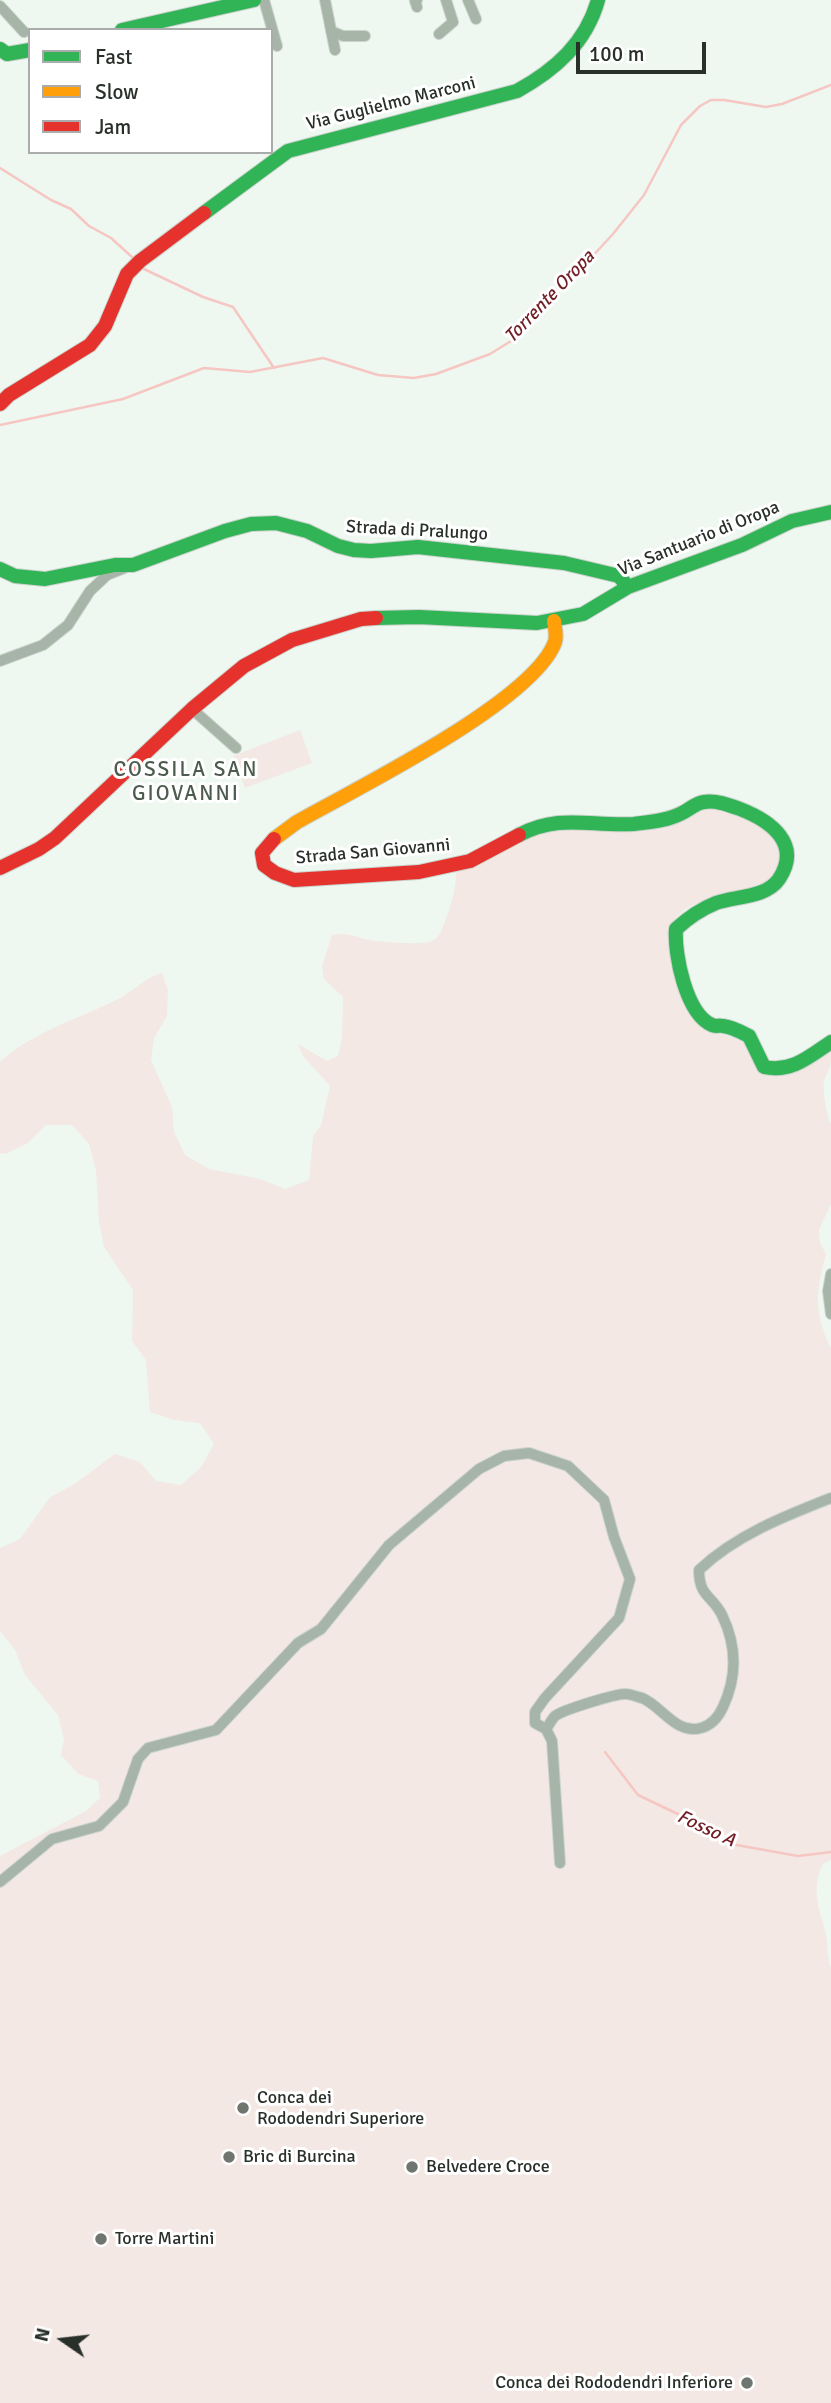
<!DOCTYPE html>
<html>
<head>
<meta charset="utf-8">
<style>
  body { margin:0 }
  #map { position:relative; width:831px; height:2403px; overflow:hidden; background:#eef8f0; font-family:Signika,sans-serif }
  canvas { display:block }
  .legend { position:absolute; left:28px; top:28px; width:245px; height:126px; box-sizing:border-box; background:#fff; border:2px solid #a9acaa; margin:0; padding:9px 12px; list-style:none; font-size:21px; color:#29302a }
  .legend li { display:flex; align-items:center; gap:14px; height:35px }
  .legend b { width:35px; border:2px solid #a9acaa }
  .north { position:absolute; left:28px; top:2305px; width:70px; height:70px; -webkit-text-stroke:5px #fff; paint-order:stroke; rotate:284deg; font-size:19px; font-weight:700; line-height:28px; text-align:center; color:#29302a }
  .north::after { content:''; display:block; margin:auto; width:24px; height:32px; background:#29302a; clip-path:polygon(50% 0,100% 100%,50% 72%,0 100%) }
  .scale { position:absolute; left:576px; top:42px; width:130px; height:32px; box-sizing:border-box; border:4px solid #29302a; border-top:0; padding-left:9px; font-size:21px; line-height:24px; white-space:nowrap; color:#29302a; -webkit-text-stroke:5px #fff; paint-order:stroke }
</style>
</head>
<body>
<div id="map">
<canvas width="831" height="2403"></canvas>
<ul class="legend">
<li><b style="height:9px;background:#30b455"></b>Fast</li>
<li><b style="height:9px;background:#ff9f0a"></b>Slow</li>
<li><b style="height:9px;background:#e5322d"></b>Jam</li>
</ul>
<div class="north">N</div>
<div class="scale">100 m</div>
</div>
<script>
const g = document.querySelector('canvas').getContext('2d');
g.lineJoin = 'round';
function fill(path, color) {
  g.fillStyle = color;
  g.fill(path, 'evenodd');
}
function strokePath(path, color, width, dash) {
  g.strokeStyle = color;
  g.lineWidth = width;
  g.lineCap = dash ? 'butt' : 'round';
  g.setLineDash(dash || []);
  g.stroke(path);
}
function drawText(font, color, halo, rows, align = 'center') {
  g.font = font + ' Signika,sans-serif';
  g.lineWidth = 6;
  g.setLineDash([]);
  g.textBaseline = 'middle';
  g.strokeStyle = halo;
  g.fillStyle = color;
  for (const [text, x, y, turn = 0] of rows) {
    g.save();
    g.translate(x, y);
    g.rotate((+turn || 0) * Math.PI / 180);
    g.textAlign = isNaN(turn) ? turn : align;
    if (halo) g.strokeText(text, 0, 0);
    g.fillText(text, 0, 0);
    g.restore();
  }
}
fill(new Path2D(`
  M300 730 312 763 245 788 233 756Z
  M712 809C729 809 742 817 757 824 786 837 789 870 760 886 729 903 682 890 669 933L712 1031 749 1043C752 1051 755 1063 760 1069 774 1088 815 1058 831 1050 831 1066 831 1065 825 1078 821 1086 827 1116 831 1124V1204L819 1230 820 1243 826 1254C816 1292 813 1311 831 1348V1860L823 1864C810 1890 820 1909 826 1935 828 1946 827 1957 831 1968V2403H0V1856L86 1811 100 1798 98 1781 78 1774 61 1755 64 1740 58 1715 25 1675 15 1650 0 1631V1548L20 1539 50 1497 73 1485 115 1454 140 1462 156 1481 181 1485 201 1467 214 1444 200 1423 174 1420 150 1412 146 1360 132 1341 133 1290 104 1247 99 1222 96 1170 89 1144 72 1125H46L28 1143 6 1154 0 1153V1062C30 1033 83 1017 120 998 135 990 146 977 162 973L168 990 167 1016 154 1038 151 1060 172 1107 174 1132 185 1155 209 1169 260 1179 285 1189 309 1180 313 1136 321 1125 330 1086 303 1056 298 1044 327 1061 338 1056 342 1037 343 997 324 979 322 966 332 935C347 932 355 937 369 940 380 942 427 946 434 940 441 935 444 924 447 916 452 902 456 888 456 873L529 835 549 829 677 821 699 811Z`), '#f3e8e4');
strokePath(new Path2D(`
  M0 168 51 200 71 209 89 226 111 238 132 257
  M144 269 203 297 233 307 274 368
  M0 425 123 399 204 368 250 372 323 358 378 375 414 378 436 374 490 354 511 341 551 293 588 261 613 234 644 195 681 125 700 106 711 100H724L766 107 782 104 831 85
  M605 1752 638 1795 684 1817 731 1844 798 1856 831 1852`), '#f6c6c2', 2.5);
const street = new Path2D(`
  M264 0 277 46
  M325 0 335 50
  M468 0 476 19
  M0 6 24 32
  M417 7 415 1 417 0
  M331 31 343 36H365
  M439 34 453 22 446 0
  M0 661 43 645 68 625 90 591 107 575 127 567
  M192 709 236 748
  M831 1274 828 1291 831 1314
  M560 1863 552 1741 546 1729C549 1725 552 1719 555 1716 563 1710 617 1693 626 1694 631 1694 637 1697 642 1698 662 1706 676 1735 701 1728 712 1725 718 1718 723 1707 737 1677 737 1646 722 1615 712 1595 699 1597 699 1570 736 1535 785 1516 831 1498
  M0 1882 52 1839 99 1826 123 1802 138 1759 148 1748 216 1730 298 1643 321 1629 389 1545 479 1469 504 1456 529 1453 568 1466 604 1500 614 1537 630 1579 619 1618 545 1698 535 1712V1723L546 1729`);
const fast = new Path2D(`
  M122 30 254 0
  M0 49 7 54 30 50
  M204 213 288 151 517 91C555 70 586 43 598 0
  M0 569 15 576 45 579 115 565H133L225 531 251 524 276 523 307 531 338 546 354 550 371 551 418 547 564 563 619 576 628 587
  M376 618 419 617 537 623 583 614 628 587 742 545 792 521 831 512
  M519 835C560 813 591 827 634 824 649 822 666 821 680 814 688 811 695 803 704 802 716 800 729 805 740 809 771 821 802 844 779 879 766 898 736 896 716 903 701 909 688 918 676 929 674 954 686 1014 712 1025 716 1027 719 1025 723 1026 732 1027 741 1032 749 1036L764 1067C791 1073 809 1057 831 1042`);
const slow = new Path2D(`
  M274 839 297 822C355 789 533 702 555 642 557 636 555 628 554 621`);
const jam = new Path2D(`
  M0 404 9 395 90 345 105 326 127 274 140 261 204 213
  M274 839 262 853 264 865 275 873 294 880 419 872 470 861 519 835
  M0 868 39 849 55 838 192 709 244 666 292 640 361 619 376 618`);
strokePath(street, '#cbd3cd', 12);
strokePath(fast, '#cbd3cd', 16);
strokePath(slow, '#cbd3cd', 16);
strokePath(jam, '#cbd3cd', 16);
strokePath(street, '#a7b5a9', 10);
strokePath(fast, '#30b455', 14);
strokePath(slow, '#ff9f0a', 14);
strokePath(jam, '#e5322d', 14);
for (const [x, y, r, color] of [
  [243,2108,7,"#6e766f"],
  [229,2157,7,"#6e766f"],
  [412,2167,7,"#6e766f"],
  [101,2239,7,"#6e766f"],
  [747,2383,7,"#6e766f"]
]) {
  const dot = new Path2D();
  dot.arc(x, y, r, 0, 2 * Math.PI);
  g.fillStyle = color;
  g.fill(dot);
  strokePath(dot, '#fff', 2.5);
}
drawText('18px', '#29302a', '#fff', [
  ["Via Guglielmo Marconi",391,104,-14],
  ["Strada di Pralungo",417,531,3],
  ["Via Santuario di Oropa",699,539,-22],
  ["Strada San Giovanni",373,852,-5]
]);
drawText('18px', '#29302a', '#fff', [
  ["Conca dei",257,2098],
  ["Rododendri Superiore",257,2119],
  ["Bric di Burcina",243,2157],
  ["Belvedere Croce",426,2167],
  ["Torre Martini",115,2239],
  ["Conca dei Rododendri Inferiore",733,2383,"right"]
], 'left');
drawText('italic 19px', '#711e25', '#fff', [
  ["Torrente Oropa",550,297,-46],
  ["Fosso A",706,1829,25]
]);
g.letterSpacing = '2px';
drawText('21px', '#4c5b4e', '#fff', [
  ["COSSILA SAN",186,770],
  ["GIOVANNI",186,794]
]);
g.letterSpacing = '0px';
</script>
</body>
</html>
